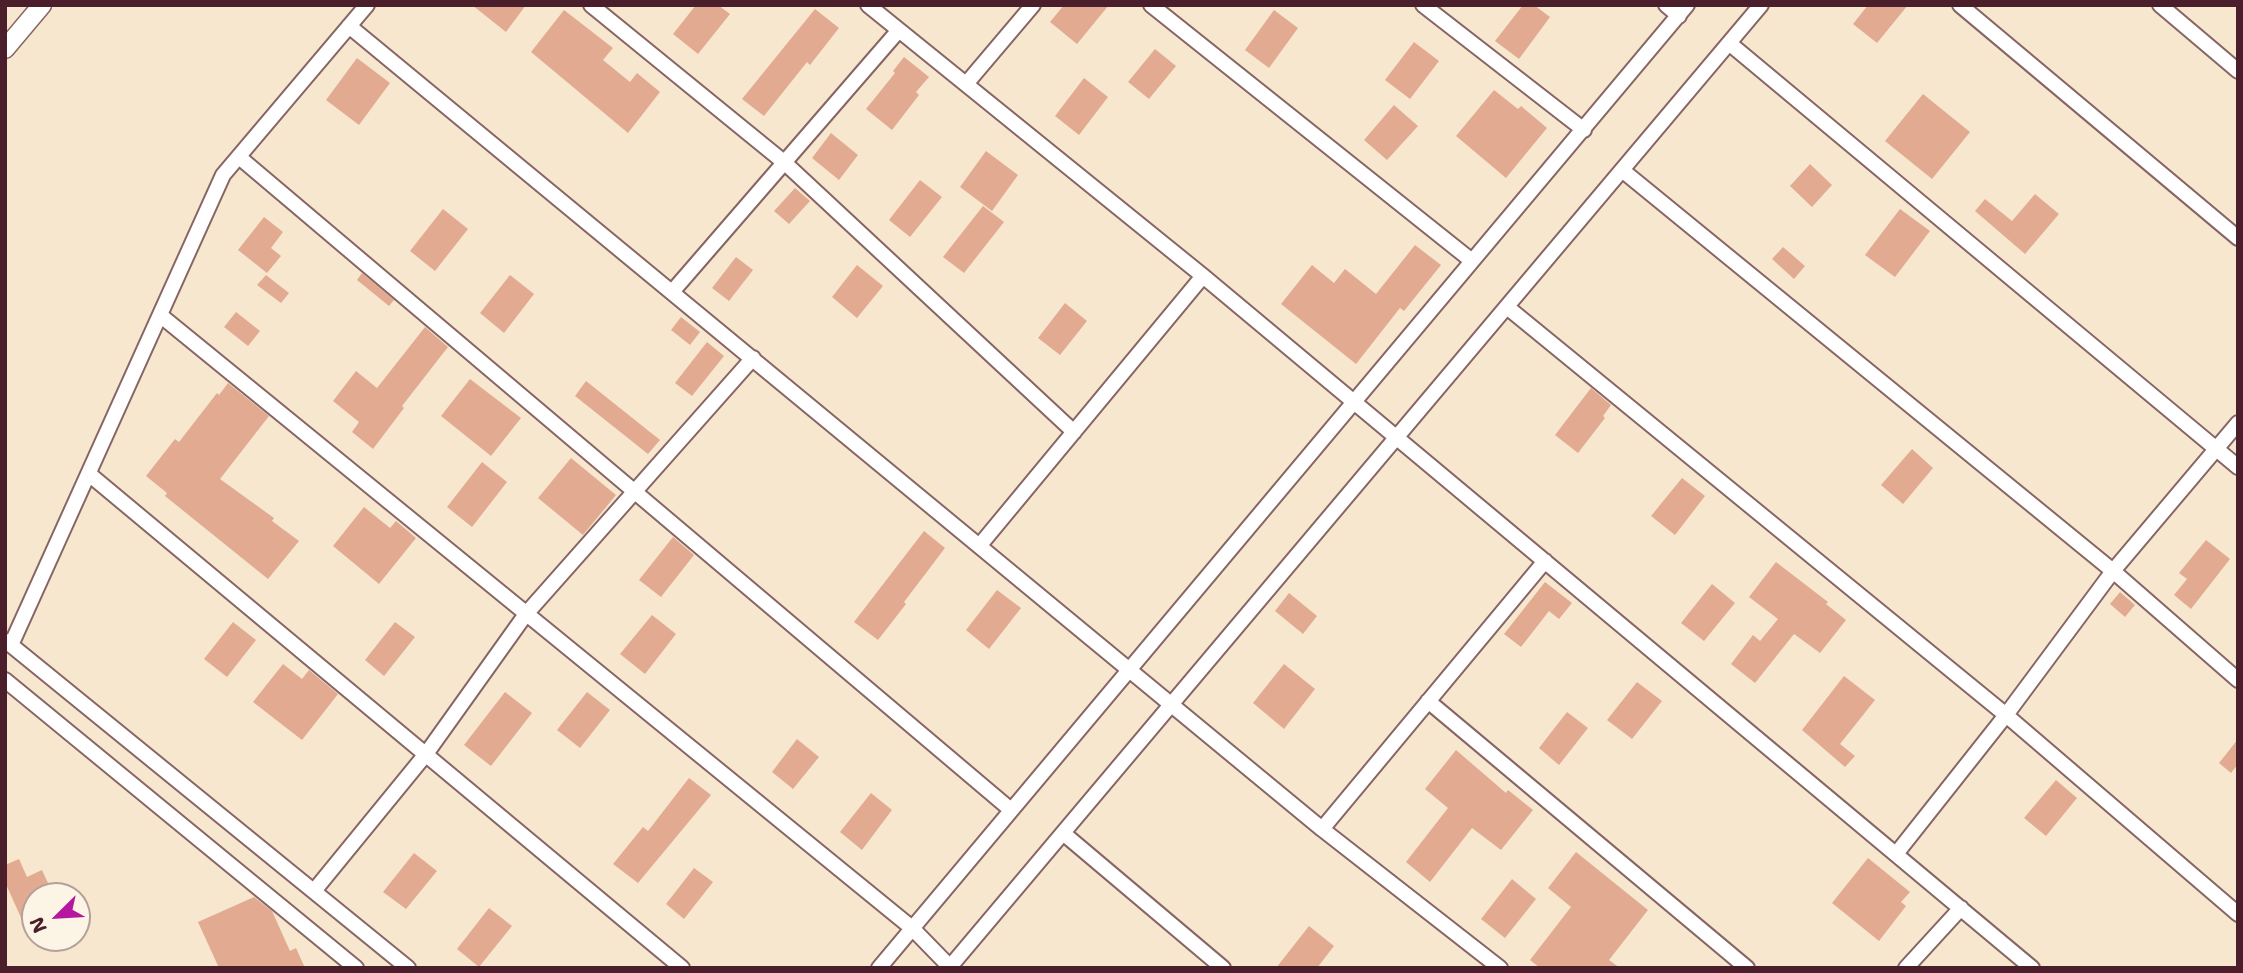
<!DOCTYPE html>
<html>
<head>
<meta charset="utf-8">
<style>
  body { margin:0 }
  #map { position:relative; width:2243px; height:973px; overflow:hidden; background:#f7e7cf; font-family:"Shantell Sans",sans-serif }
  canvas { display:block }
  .frame { position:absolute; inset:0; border:7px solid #4a1f2b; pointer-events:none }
  .north { position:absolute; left:21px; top:882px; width:70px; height:70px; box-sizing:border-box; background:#fcf5e5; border:2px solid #b59f9b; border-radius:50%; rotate:246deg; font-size:19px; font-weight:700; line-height:28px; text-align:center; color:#4a1f2b }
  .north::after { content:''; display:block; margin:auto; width:24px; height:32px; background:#b5179e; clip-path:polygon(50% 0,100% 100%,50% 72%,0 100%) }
</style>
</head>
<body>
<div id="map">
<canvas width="2243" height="973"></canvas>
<div class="frame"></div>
<div class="north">N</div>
</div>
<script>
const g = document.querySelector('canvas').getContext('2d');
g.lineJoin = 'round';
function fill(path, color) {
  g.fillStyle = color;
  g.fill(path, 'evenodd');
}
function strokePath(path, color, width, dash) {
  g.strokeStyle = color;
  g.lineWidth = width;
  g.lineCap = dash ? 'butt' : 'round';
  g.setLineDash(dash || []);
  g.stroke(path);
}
fill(new Path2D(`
  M472 5H526L506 32Z
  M696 5H718L730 14 698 54 673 34Z
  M1064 5H1109L1077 44 1050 22Z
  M1523 5H1534L1550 17 1519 59 1495 41Z
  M1868 5H1908L1877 43 1853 24Z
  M815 9 839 28 810 65 807 62 764 116 742 99Z
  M564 10 613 48 603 60 630 82 637 73 660 92 628 133 531 52Z
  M1274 10 1298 28 1269 68 1245 50Z
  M1414 42 1439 61 1410 99 1385 80Z
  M1155 49 1176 66 1149 99 1128 82Z
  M904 57 929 77 916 92 919 95 892 130 866 109 895 73 893 71Z
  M357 58 390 83 359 125 326 100Z
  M1084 78 1108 97 1079 135 1055 116Z
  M1494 90 1518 109 1521 106 1547 128 1506 178 1456 136Z
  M1923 94 1970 132 1932 179 1885 141Z
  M1394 105 1418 126 1387 160 1364 140Z
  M831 133 858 155 839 180 812 158Z
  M986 151 1018 175 992 211 960 187Z
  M1810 164 1832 185 1812 207 1790 186Z
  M920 180 942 197 910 237 889 220Z
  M795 188 810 201 789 224 774 211Z
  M2035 194 2059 214 2025 254 1975 211 1985 199 2012 221Z
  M983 206 1004 222 964 273 943 257Z
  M443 209 468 229 435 271 410 251Z
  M1900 209 1930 231 1895 277 1865 255Z
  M264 217 283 232 271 248 281 256 267 273 238 250Z
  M1415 245 1441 265 1404 311 1400 308 1356 364 1281 304 1312 265 1334 283 1345 269 1376 294Z
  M1783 247 1805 266 1794 279 1772 259Z
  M736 257 753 270 729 301 712 288Z
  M857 265 883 286 857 318 832 297Z
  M362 273 394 300 389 306 357 280Z
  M266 275 289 293 281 303 257 285Z
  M510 275 534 294 504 333 480 313Z
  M1065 303 1087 321 1060 355 1038 338Z
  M236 312 260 331 248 346 224 327Z
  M681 317 700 332 690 345 671 330Z
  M425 327 448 347 402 406 404 408 373 449 352 432 359 422 333 401 356 371 377 388Z
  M707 342 724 356 692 396 675 383Z
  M470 379 521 418 491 456 441 416Z
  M586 381 660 440 648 454 575 396Z
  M228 383 269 416 220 479 274 518 272 521 299 541 268 579 165 496 167 493 146 476 175 439 179 442 217 393 219 395Z
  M1591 388 1611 405 1603 416 1605 418 1578 453 1555 435Z
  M1912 449 1933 468 1903 504 1881 485Z
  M571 458 616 495 583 535 538 498Z
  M482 462 507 482 472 527 447 507Z
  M1682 478 1705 496 1675 535 1651 516Z
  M364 507 390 528 396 521 416 538 379 584 333 546Z
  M924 531 945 548 904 602 906 604 878 640 854 622Z
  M673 537 694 555 661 597 639 580Z
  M2206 540 2230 559 2191 609 2174 595 2187 579 2179 573Z
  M1776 562 1828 602 1826 604 1846 620 1820 653 1794 634 1755 683 1731 664 1753 635 1760 641 1778 619 1749 597Z
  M1545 582 1572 603 1559 619 1549 611 1521 647 1504 634Z
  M1712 584 1735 603 1704 641 1681 623Z
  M997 590 1021 608 989 649 966 630Z
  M2120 592 2135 605 2125 617 2110 604Z
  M1289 593 1317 616 1303 634 1275 611Z
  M652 615 676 634 645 674 620 654Z
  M233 622 256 640 227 677 204 659Z
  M395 622 415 637 384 676 365 660Z
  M283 664 302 679 309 670 338 694 302 740 253 702Z
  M1284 664 1315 689 1284 729 1253 703Z
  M1844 676 1875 700 1840 744 1855 756 1845 767 1802 730Z
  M1637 682 1662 701 1632 739 1607 720Z
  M505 692 532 713 491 766 464 745Z
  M587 692 610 710 580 748 557 730Z
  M1567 712 1588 728 1559 765 1539 748Z
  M797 739 819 757 793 789 772 772Z
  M2238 739V764L2231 773 2219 763Z
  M1456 750 1506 793 1508 790 1533 810 1501 850 1472 828 1430 882 1406 862 1448 808 1425 789Z
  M689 778 711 795 638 883 613 864 643 827 648 831Z
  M2056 780 2077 798 2046 836 2024 818Z
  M871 793 892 810 862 850 840 832Z
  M1576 852 1648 910 1609 960 1620 968H1540L1530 960 1571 907 1548 888Z
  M414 853 437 871 406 909 383 892Z
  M1868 858 1910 892 1901 902 1906 906 1879 941 1832 903Z
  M19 859 27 877 42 870 54 896H35V915L22 920 5 882V865Z
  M694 868 713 882 684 919 666 904Z
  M1512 879 1536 899 1505 938 1481 919Z
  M254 897 272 911 290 951 296 948 305 968H219L198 922Z
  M489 908 512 926 479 967 457 949Z
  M1309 926 1334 946 1317 968H1276Z`), '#e3aa92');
const minor = new Path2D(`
  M591 5 785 163 1074 432
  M868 5 1203 276 2032 968
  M1151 5 1472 261
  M1423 5 1584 130
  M1666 5 1679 16
  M1960 5 2238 238
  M2160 5 2238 71
  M349 26 1322 829 1500 968
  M1729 43 2238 467
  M966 84 1033 5
  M239 157 1011 810
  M1622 170 2113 571 2238 680
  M672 292 899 30
  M1507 307 2006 715 2238 914
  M160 315 912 928 951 968
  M89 474 682 968
  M980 545 1203 276
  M6 641 408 968
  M11 645 223 175 367 5
  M5 680 356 968
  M1428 701 1747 968
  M1322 829 1545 561
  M1063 833 1223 968
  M1896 854 2006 715 2113 571 2238 423
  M314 891 426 754 526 614 753 358
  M879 968 1687 5
  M949 968 1761 5
  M1906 968 1961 908`);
const tertiary = new Path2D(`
  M5 49 42 5`);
strokePath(minor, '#876564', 18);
strokePath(tertiary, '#876564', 21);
strokePath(minor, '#fff', 14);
strokePath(tertiary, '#fff', 18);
</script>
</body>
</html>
